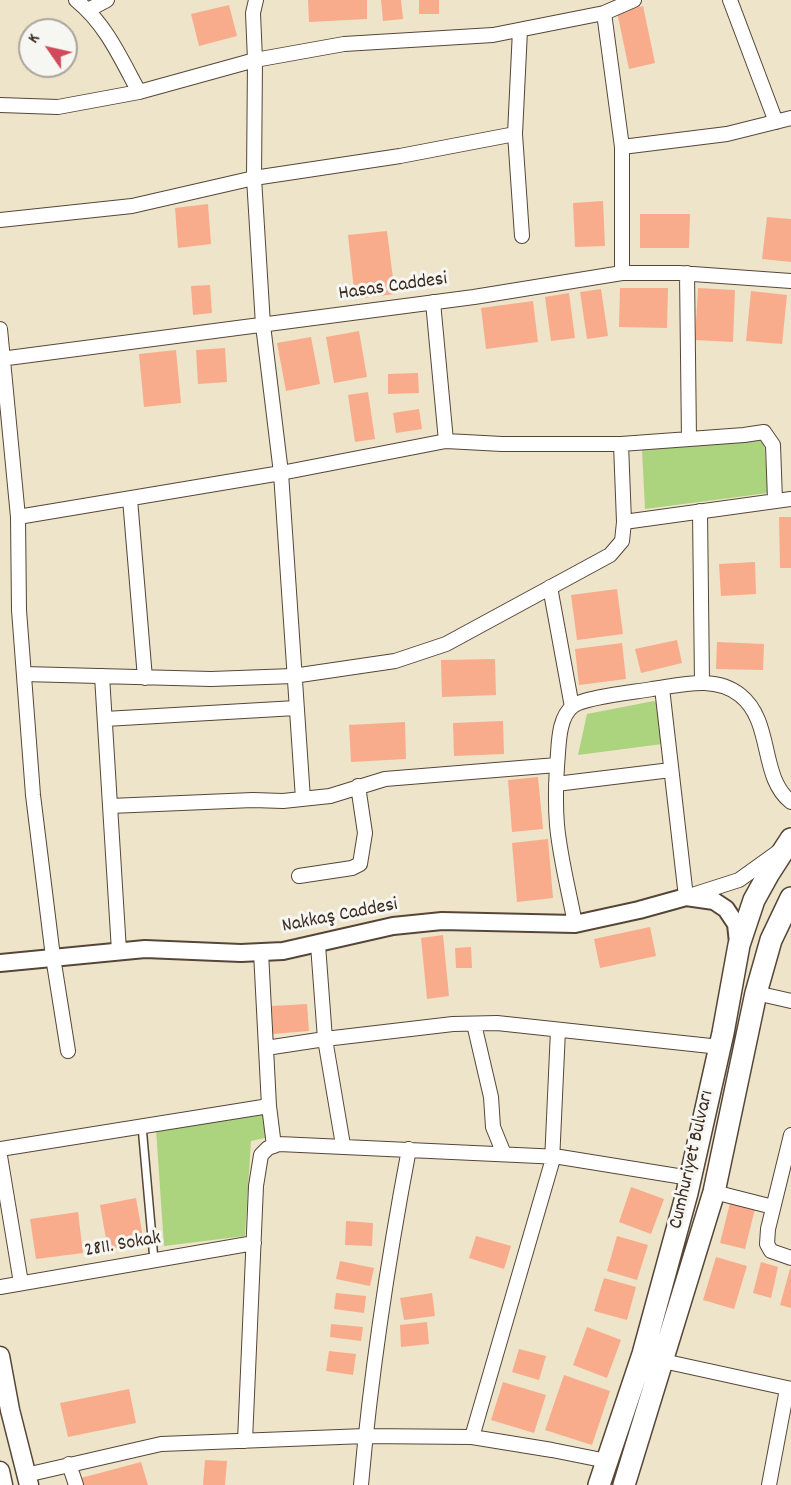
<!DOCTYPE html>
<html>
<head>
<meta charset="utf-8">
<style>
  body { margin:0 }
  #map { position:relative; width:791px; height:1485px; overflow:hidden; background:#eee4ca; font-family:Dekko,sans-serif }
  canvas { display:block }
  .north { position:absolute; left:18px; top:18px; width:60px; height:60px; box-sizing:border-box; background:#f6f6f2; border:2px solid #aba49d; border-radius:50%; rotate:304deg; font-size:16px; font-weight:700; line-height:24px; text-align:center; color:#3b2a1e }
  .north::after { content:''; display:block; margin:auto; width:21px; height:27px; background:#d1495b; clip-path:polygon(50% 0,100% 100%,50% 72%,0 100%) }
</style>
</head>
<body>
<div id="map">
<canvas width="791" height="1485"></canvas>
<div class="north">K</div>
</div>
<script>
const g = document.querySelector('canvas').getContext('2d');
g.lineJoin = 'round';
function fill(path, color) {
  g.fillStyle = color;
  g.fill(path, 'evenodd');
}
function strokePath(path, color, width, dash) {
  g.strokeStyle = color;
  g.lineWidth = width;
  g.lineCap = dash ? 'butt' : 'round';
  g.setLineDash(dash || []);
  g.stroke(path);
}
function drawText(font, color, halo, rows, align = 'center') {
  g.font = font + ' Dekko,sans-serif';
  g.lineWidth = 6;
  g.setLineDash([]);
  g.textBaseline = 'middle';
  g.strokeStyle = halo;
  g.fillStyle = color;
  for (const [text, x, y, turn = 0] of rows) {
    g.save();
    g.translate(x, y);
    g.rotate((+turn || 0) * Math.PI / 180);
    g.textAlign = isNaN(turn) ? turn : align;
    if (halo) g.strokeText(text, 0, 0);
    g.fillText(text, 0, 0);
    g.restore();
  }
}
fill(new Path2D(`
  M764 439 768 493 645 509 642 450Z
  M654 701 659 705 662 744 578 755 587 714Z
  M263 1108 269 1137 251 1141 245 1236 164 1246 156 1129Z`), '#acd37e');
fill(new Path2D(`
  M308 0H367V19L309 22Z
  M381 0H401L403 19 383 21Z
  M419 0H439V14H419Z
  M229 5 237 36 199 46 191 14Z
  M643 6 655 63 629 69 617 12Z
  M603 201 605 246 575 247 573 203Z
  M208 204 211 244 178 248 175 208Z
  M640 214H690L689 248H640Z
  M767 217 791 219V262L762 259Z
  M387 231 395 294 355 299 348 235Z
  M210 285 212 313 193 315 191 286Z
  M620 288H668L667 328 619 327Z
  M698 288 735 290 733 342 695 340Z
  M601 289 608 336 587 339 580 292Z
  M751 291 787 295 782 344 746 341Z
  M569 293 575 338 551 341 545 297Z
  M533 301 538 342 486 349 481 308Z
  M359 331 367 377 334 383 326 337Z
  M311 337 320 384 286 391 277 343Z
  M225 348 227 382 198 384 196 350Z
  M176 350 181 403 144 407 139 354Z
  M418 373 419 393 388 394V374Z
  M368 392 375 439 355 442 348 395Z
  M419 409 422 429 396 433 393 413Z
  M779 517H791V568H780Z
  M755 562 756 594 721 596 719 564Z
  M617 589 623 634 577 640 571 595Z
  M677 640 682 663 641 673 635 649Z
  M717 642 764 644 763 670 716 669Z
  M622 643 626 679 579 685 575 649Z
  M495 659 496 695 442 697 441 660Z
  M503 721 504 754 454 756 453 723Z
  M405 722 406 759 351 762 349 725Z
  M538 777 543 829 512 832 508 780Z
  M548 839 553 898 517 902 512 843Z
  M650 927 656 956 600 968 594 939Z
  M443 935 449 996 427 999 421 938Z
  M471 947 472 968H456L455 948Z
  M307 1004 309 1031 273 1034 272 1006Z
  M631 1187 664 1199 651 1234 619 1222Z
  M136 1198 144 1243 108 1250 100 1205Z
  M730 1203 755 1209 745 1249 720 1243Z
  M78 1212 83 1253 36 1259 30 1219Z
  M346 1221 373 1223 372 1246 345 1245Z
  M476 1236 511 1246 504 1269 469 1258Z
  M617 1236 648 1245 637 1280 607 1271Z
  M716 1257 747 1266 734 1309 703 1300Z
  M340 1261 374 1268 370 1286 336 1279Z
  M761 1262 778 1267 771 1298 753 1293Z
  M790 1269H791V1308L780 1305Z
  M604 1278 636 1287 627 1320 594 1311Z
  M336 1293 366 1296 364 1313 334 1309Z
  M432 1293 435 1316 404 1320 400 1298Z
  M427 1322 429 1344 401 1347 400 1325Z
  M331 1324 363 1327 361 1341 330 1337Z
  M587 1327 621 1340 607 1378 573 1365Z
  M519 1349 546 1356 539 1380 512 1372Z
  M329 1351 356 1354 353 1375 326 1371Z
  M564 1375 610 1391 592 1445 545 1430Z
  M503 1382 546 1395 534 1433 491 1420Z
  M129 1389 136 1423 68 1437 60 1403Z
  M205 1460 227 1461 225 1485H203Z
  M141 1462 148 1485H83L81 1478Z`), '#f8ac8b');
const service = new Path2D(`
  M142 1126 154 1260`);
const minor = new Path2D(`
  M76 0C106 24 121 59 139 92
  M256 0 253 13 255 60 254 178 263 325 281 473 303 799
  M730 0 776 122
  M88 10 107 0
  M604 13 622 147V273
  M520 30 515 134 522 236
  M0 105 58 107 139 92 255 60 344 44 493 35 604 13 634 0
  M622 147 727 134 791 118
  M0 220 132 206 254 178 400 156 515 134
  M687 273 689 439
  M433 302 446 441
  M0 329 18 517 19 610 33 795 53 957 68 1051
  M0 359 474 297 622 273H679L791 281
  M130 499 145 678
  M700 511 702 683
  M18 517 281 473 446 441 502 444H621L744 435 764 432 773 445 775 500
  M624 522 791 499
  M550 587 572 707
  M24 674 211 679 293 676 395 661 446 644 610 555 622 541 624 522 621 444
  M102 676 119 951
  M662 688 686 897 739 880 778 852
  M105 719 296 708
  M556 784 671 770
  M110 806 253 800 283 801 330 796 385 779 557 765
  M299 876 352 868 360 864 365 833 358 786
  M575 924C569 891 560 858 557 825 555 801 556 777 558 753 559 738 560 716 573 706 584 697 636 692 652 689 681 685 715 675 740 695 774 722 759 777 791 802
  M318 945 325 1039 343 1145
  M261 952 269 1106 274 1146
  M756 993 791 1001
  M474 1024 491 1097 493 1127 504 1154
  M266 1048 325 1039 453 1024 497 1023 720 1047
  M791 1135 768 1229 767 1244 771 1251 791 1258
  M0 1149 269 1106
  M0 1156 21 1283
  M714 1192 773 1207
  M0 1287 254 1243
  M663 1361 791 1389
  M472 1437 552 1162 558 1030
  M245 1441 256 1186 261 1155 268 1148 279 1144 560 1157 690 1178
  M69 1464 76 1485
  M26 1475 161 1444 365 1436 472 1437 552 1450 607 1461
  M361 1485C371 1372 388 1260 409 1149
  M769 1485 787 1389`);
const tertiary = new Path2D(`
  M0 963 145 949 241 953 283 951 393 926 442 921 575 924 639 910 686 897 714 901 726 909 736 924 738 943`);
const secondary = new Path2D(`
  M0 1356 10 1410 29 1485
  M0 1471 3 1485`);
const primary = new Path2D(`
  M599 1485 643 1354 687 1193 723 1033 739 945 754 900 769 873 791 839
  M624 1485 714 1192 756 993 771 940 791 898`);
strokePath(service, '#564638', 10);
strokePath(minor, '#564638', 16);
strokePath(tertiary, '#564638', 20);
strokePath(secondary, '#564638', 21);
strokePath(primary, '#564638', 24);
strokePath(service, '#fff', 7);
strokePath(minor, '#fff', 14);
strokePath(tertiary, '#fff', 16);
strokePath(secondary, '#fff', 18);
strokePath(primary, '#fff', 21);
drawText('20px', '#3b2a1e', '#f6f6f2', [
  ["Hasas Caddesi",393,288,-8],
  ["Nakkaş Caddesi",340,917,-11],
  ["Cumhuriyet Bulvarı",693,1160,-77],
  ["2811. Sokak",123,1246,-10]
]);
</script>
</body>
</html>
